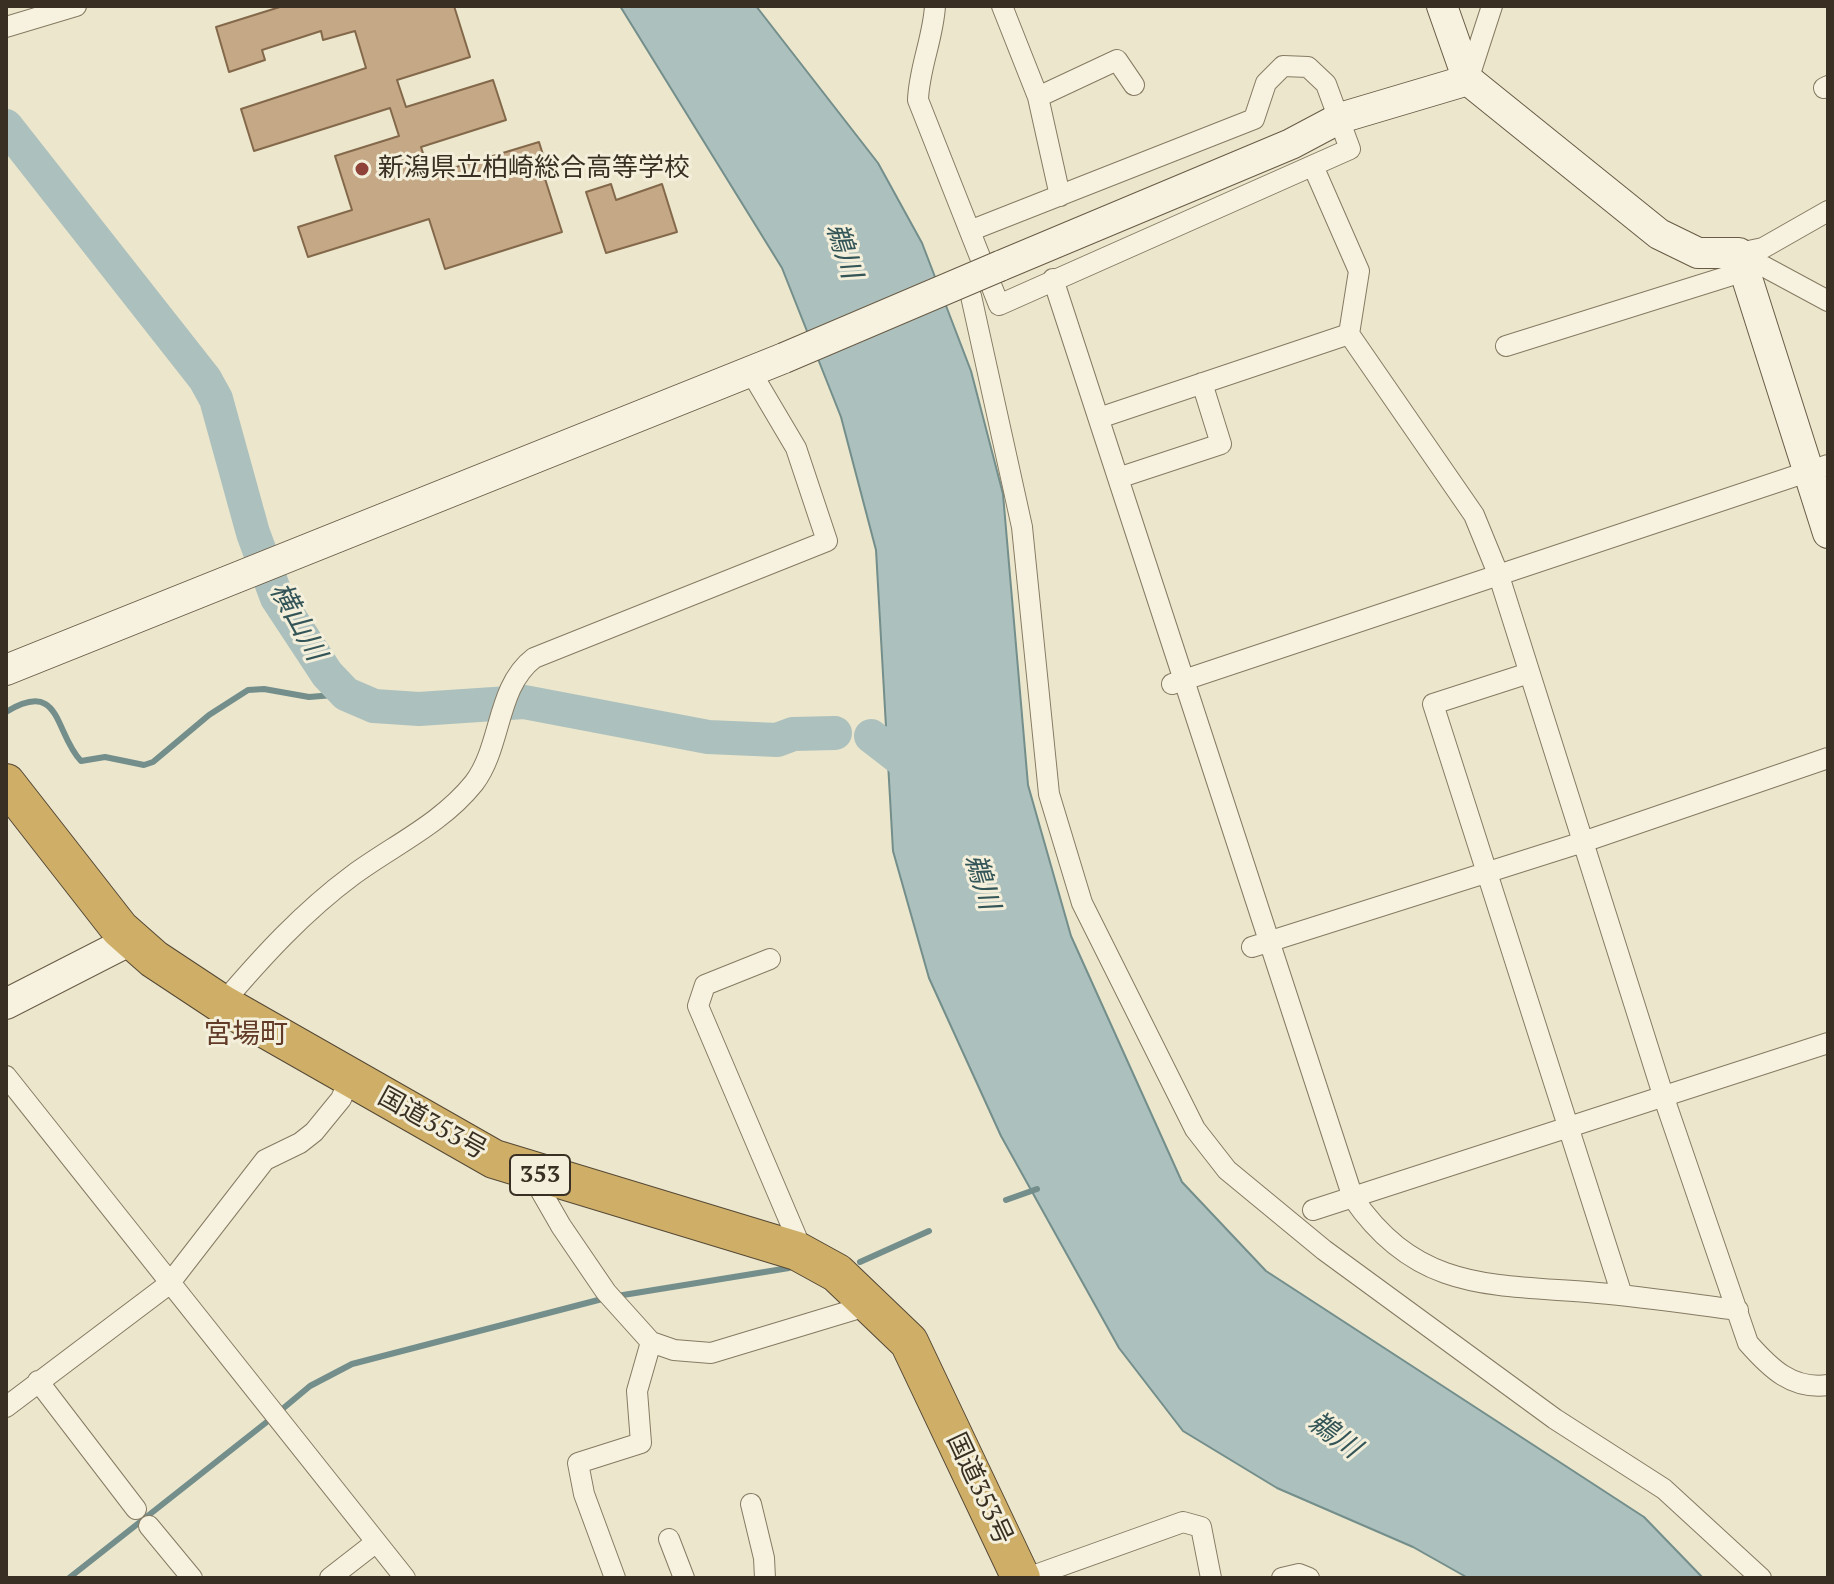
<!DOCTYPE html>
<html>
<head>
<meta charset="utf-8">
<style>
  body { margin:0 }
  #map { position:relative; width:1834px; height:1584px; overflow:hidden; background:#ebe6cc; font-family:"PT Serif",serif }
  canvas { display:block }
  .frame { position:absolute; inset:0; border:8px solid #393023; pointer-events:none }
</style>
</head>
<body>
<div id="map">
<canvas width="1834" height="1584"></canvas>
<div class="frame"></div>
</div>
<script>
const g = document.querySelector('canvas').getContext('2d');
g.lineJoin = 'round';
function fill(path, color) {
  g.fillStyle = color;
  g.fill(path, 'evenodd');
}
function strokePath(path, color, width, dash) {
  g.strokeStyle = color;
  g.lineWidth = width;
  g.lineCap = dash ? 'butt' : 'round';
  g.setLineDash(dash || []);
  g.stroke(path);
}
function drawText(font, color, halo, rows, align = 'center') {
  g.font = font + ' "PT Serif","Noto Sans JP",serif';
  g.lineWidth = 6;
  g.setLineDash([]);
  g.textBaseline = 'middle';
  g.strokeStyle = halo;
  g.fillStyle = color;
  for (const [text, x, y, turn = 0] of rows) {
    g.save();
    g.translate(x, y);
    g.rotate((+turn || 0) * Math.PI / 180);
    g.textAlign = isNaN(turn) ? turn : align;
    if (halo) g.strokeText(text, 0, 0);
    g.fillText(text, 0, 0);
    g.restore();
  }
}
const water = new Path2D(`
  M620 6H756L878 163 922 243 971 371 1003 494 1028 785 1071 936 1182 1182 1266 1271 1644 1517 1703 1578H1468L1413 1547 1277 1488 1183 1431 1119 1348 1001 1136 929 978 893 851 876 550 841 417 782 268Z`);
fill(water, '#acc0bd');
strokePath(water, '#738e8b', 2);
strokePath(new Path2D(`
  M6 712C62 678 54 733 81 761L105 757 144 765 153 762 209 715 248 690 264 689 309 697 346 694
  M1006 1200 1037 1189
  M860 1262 929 1231
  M617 1296 789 1268
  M280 1411 310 1386 352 1364 606 1298
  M69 1578 268 1421`), '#738e8b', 6);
strokePath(new Path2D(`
  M6 126 205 379 216 399 253 533 277 598 327 674 346 694 374 706 419 709 524 702 708 737 777 740 793 734 835 733
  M871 736 924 777`), '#acc0bd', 34);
const building = new Path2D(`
  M283 6H454L470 57 397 80 406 107 493 80 506 120 421 147 430 175 539 142 544 158 539 160 562 232 445 269 429 219 308 257 298 227 352 210 335 156 399 136 390 108 254 151 241 109 366 68 355 31 323 40 321 31 262 50 265 60 229 72 216 27Z
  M611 184 616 200 662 184 677 232 606 253 586 192Z`);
fill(building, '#c5a886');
strokePath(building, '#83684a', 2);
const street = new Path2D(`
  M935 6C933 39 919 68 918 100L999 305 1350 149 1326 84 1308 67 1283 66 1266 83 1254 119 972 230
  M1002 6 1038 97 1060 196
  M6 27 76 6
  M1468 80 1492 6
  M1824 88 1828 86
  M1038 97 1117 60 1134 85
  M1313 166 1359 271 1349 334 1474 515 1499 576 1664 1098 1748 1343C1770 1368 1792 1390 1828 1385
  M1739 253 1828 301
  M1739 253 1763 248 1828 211
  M1053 279 1353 1198C1418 1293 1494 1284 1598 1293 1645 1297 1691 1304 1738 1310
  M971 296 1022 527 1049 794 1082 903 1195 1129 1227 1170 1324 1250 1555 1419 1664 1489 1761 1578
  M1506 346 1745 271
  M1099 418 1349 334
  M1118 478 1221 444 1202 383
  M1529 673 1433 704 1622 1295
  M1172 684 1828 465
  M1252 947 1583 842 1828 758
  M770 959 705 985 698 1006 796 1236 797 1251
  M222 1004C262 957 303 912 353 875 394 845 441 824 474 783 502 746 496 687 534 658L827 541 796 448 751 372
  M6 1076 405 1578
  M530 1172 561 1226 606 1292 651 1342 674 1350 711 1353 873 1304
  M1313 1210 1828 1043
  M38 1381 136 1509
  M6 1407 169 1284 265 1160 300 1143 314 1132 341 1099 350 1078
  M751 1504 764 1558 765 1578
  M149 1526 192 1578
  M669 1539 684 1578
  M330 1578 375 1543
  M615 1578 584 1494 578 1463 641 1443 637 1391 651 1342
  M1027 1578 1183 1522 1201 1527 1211 1578
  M1282 1578 1299 1574 1309 1578`);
const secondary = new Path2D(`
  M1442 6 1468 80 1659 234 1698 253H1739L1828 533
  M1000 266 1291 144 1340 118 1468 80
  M6 670 784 358
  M6 1004 131 940`);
const highway = new Path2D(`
  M6 783 120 929 154 959 222 1004 494 1159 797 1251 837 1273 909 1342 1021 1578`);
strokePath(street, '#867a62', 22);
strokePath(secondary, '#695b45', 32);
strokePath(highway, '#554835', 40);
strokePath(street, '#f6f2df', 20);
strokePath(secondary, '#f6f2df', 30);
strokePath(highway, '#cfaf68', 38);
const secondaryBridge = new Path2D(`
  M784 358 1000 266`);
strokePath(secondaryBridge, '#695b45', 32, []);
strokePath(secondaryBridge, '#f6f2df', 30);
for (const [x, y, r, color] of [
  [362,169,8,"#8f4338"]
]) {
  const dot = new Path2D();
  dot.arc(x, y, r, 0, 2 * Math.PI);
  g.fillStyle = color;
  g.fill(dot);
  strokePath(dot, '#f3efdb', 3);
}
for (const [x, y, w] of [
  [540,1175,60]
]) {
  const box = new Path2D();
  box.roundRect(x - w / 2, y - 20, w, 40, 6);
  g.fillStyle = '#f3efdb';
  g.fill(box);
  strokePath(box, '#393023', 2);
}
drawText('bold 24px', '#393023', null, [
  ["353",540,1175]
]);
drawText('26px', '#393023', '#f3efdb', [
  ["新潟県立柏崎総合高等学校",378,169]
], 'left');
drawText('26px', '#393023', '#f3efdb', [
  ["国道353号",432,1124,29],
  ["国道353号",979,1489,65]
]);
drawText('italic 28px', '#345557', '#f3efdb', [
  ["鵜川",843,251,72],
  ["横山川",297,622,61],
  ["鵜川",981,882,73],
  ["鵜川",1334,1436,36]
]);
drawText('28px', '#613b27', '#f3efdb', [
  ["宮場町",246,1035]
]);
</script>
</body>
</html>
